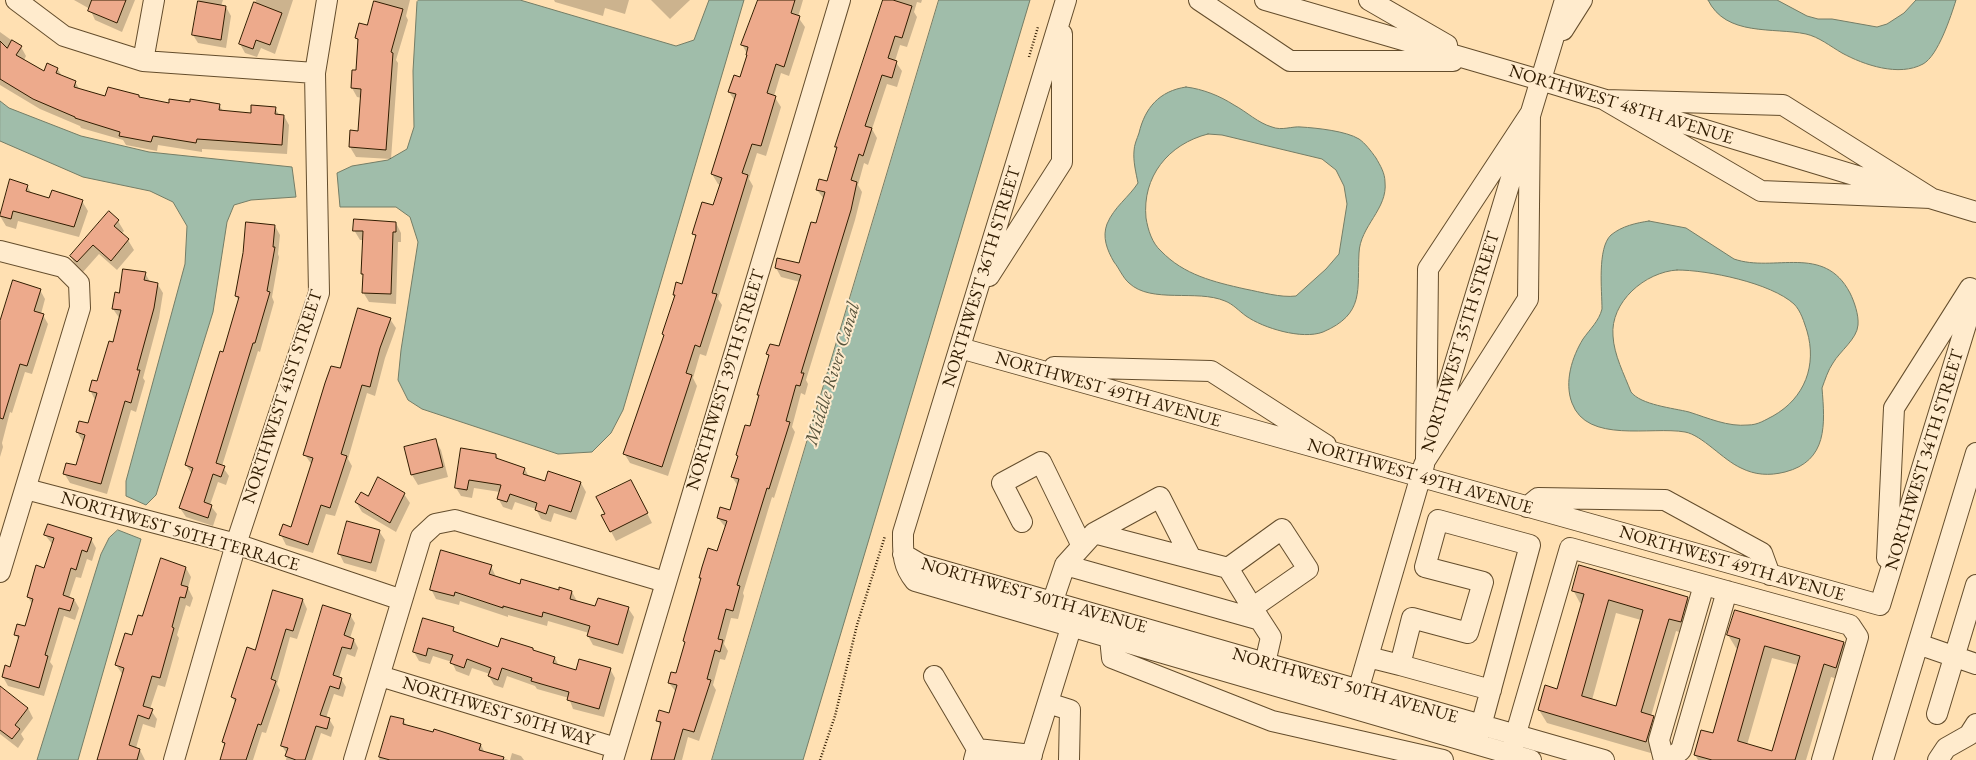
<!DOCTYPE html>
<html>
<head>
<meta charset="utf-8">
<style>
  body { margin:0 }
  canvas { display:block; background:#ffe0b2 }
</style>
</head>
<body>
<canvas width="1976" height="760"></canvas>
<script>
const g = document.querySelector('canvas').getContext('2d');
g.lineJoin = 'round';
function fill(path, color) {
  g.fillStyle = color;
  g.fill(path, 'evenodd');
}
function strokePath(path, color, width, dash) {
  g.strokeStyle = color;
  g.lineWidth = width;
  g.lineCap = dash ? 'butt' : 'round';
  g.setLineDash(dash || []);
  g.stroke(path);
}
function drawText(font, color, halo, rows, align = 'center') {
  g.font = font + ' "EB Garamond",serif';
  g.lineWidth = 4;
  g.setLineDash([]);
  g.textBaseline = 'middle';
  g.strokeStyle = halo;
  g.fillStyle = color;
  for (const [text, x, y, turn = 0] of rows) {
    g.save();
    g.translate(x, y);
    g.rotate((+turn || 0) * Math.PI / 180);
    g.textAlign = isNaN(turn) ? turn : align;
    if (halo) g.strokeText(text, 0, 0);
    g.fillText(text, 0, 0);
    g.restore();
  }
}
const water = new Path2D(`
  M419 0H520L676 46 694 40 709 0H744L623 410 611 433 592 452 558 454 422 409 408 400 398 380 401 350 418 242 410 217 396 207H340L337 173 352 166 388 160 407 149 414 127 413 71 417 2Z
  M939 0H1030L803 760H712Z
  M1708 0H1777L1807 16 1818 19H1832L1877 27 1887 24 1904 13 1916 0H1956C1951 16 1938 56 1923 64 1899 77 1864 65 1842 53 1830 46 1819 37 1806 34 1773 27 1726 37 1708 0Z
  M1186 87C1203 89 1220 96 1234 105 1247 112 1258 123 1272 127 1282 131 1292 126 1301 127 1317 128 1346 131 1359 139 1365 143 1371 151 1376 158 1380 165 1385 173 1385 182 1388 209 1360 226 1359 253 1357 290 1365 314 1323 332 1302 340 1263 328 1246 316 1239 311 1233 304 1225 301 1197 289 1151 304 1129 283 1123 278 1119 268 1114 262 1107 250 1102 237 1107 224 1114 207 1129 197 1138 183 1136 173 1133 161 1134 151 1134 145 1137 139 1139 133 1145 108 1159 91 1186 87ZM1208 134 1222 135 1322 159 1336 170 1344 186 1347 204 1339 254 1326 269 1296 296C1281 298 1261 292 1245 289 1214 282 1184 275 1161 251 1152 243 1148 230 1146 218 1142 177 1168 144 1208 134Z
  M0 101 9 108 81 136 149 152 292 167 296 197 251 200 234 205 227 222 213 312 156 495 146 505 126 496V481L185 264 187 226 173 202 150 191 83 177 0 141Z
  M1649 221 1686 228 1734 259C1774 273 1824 243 1850 293 1854 301 1859 315 1858 325 1857 339 1840 351 1833 363 1828 370 1825 380 1822 388 1825 424 1828 461 1785 472 1769 476 1755 475 1741 468 1723 460 1702 435 1685 432 1651 426 1587 444 1572 403 1564 382 1572 357 1583 339 1590 329 1599 321 1602 309 1602 291 1597 248 1611 235 1622 226 1636 223 1649 221ZM1677 270C1708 270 1771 283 1794 304 1801 311 1804 322 1807 331 1817 365 1805 398 1773 416 1765 420 1758 425 1748 425 1728 427 1708 418 1689 412 1673 408 1641 405 1631 392 1624 374 1614 355 1613 336 1610 302 1645 272 1677 270Z
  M118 530 141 539 78 760H37L101 554 109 538Z`);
fill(water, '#a0bdaa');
strokePath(water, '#747d66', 1);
fill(new Path2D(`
  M74 0H135L122 32 95 20 90 9Z
  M199 0H223L221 6 226 7 231 16 226 48 198 43 193 35Z
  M256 0H293L275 54 261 48 257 57 245 53 240 44Z
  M375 0H410L406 16 408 20 396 60 398 63 391 159 356 157 350 147 359 132 362 98 357 97 352 88 357 71 359 43 356 38 368 26Z
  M554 0H629L625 14 605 8 603 16 555 2Z
  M651 0H690L670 19Z
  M759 0H803L798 17 805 27 789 76 781 73 774 96 781 107 766 156 757 153 749 179 753 186 718 299 722 305 706 356 700 354 693 378 697 386 668 476 630 463 624 453 664 337 663 334 675 297 674 294 682 285 696 238 694 234 714 207 721 185 718 184 712 174 735 101 729 92 741 79 747 54 742 44 747 29H749Z
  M884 0H922L921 3 917 2 914 12 917 17 907 47 900 45 895 61 902 71 897 87 887 84 872 129 877 138 868 165 864 163 858 185 862 192 855 220 806 380 808 384 805 395 801 393 792 427 795 432 774 498 772 497 743 593 744 596 738 619 731 618 724 644 728 651 725 660 720 659 713 685 716 690 699 741 688 737 682 760H653L661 727 658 721 669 714 676 692 669 683 677 674 701 580 700 578 718 552 726 528 718 518 731 511 738 486 732 477 739 457 737 455 751 427 769 357 767 354 779 347 800 282 781 277 776 268 800 265 817 225 824 199 817 190 828 183 838 149 837 147Z
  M0 32 21 47 26 56 24 60 44 72 57 68 62 76 75 82 80 90 106 98 138 96 140 98 170 104 219 105 223 111 251 114 275 108 279 115 284 116 289 125 287 154 202 149V152L158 145 157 151 126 145 123 140 81 128 80 126 40 109 0 85Z
  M27 186 32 194 50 199 82 201 88 211 79 237 18 221 16 229 6 226 0 216Z
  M109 212 118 221 124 231 121 234 128 240 134 250 117 270 99 254 83 272 76 266 71 256Z
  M396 223 401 233V242H398L396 304 369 302 363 292 364 277 362 274 364 240H360L354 230Z
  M275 226 280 235 278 254 279 257 272 297 274 302 260 352 258 351 222 466 229 476 226 485 218 482 210 505 217 514 213 526 186 517 180 508 192 474 186 465 224 353 239 301 236 296Z
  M145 273 150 282 157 283 163 293 159 318 143 378 145 381 136 412 131 410 107 494 70 483 64 473 76 467 83 442 77 432 89 425 95 400 90 390 98 382 113 343 120 319 113 309 120 294Z
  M40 290 45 299 41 314 43 315 48 324 32 374 25 372 12 413 10 412 2 443 3 447 0 457V324Z
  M390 319 396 328 385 358 375 396 367 393 348 459 352 466 335 516 326 514 313 553 286 545 281 535 291 528 312 465 305 455 341 370Z
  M435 440 441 450 448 477 418 485 412 475 405 448Z
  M496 455 499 460 525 469 529 477 545 482 581 483 586 492 576 520 554 513 551 522 541 519 536 509 515 502 512 510 503 507 498 498 500 492 474 488 472 498 461 496 456 488Z
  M636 491 652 523 616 541 603 516Z
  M404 494 410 503 396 532 362 512 356 502 368 497Z
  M379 531 385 540 376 572 344 563 339 553Z
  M45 535 91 539 96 548 92 561 87 559 81 578 76 577 69 598 74 599 79 608 75 620 64 616 50 662 53 666 44 696 8 686 3 677 11 668 19 640 15 634 25 627 32 604 28 597 45 569 53 545Z
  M491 566 496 577 521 585 572 592 577 601 596 607 628 608 634 617 623 654 593 645 588 636 589 633 548 621 547 626 508 615V617L460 601 459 605 436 599 431 589Z
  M186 568 191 577 188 588 193 598 190 607 186 605 177 635 179 638 165 687 158 685 150 709 157 719 155 728 143 724 136 748 140 750 145 760H98L123 675 116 665 143 618Z
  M1573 590 1687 598 1695 611 1688 635 1676 631 1651 716 1660 730 1654 754 1547 723 1539 710 1558 690 1582 604 1580 603ZM1616 613 1641 620 1617 707 1592 700Z
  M303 600 307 609 297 639 290 637 277 684 280 690 266 733 262 732 253 760H221L225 746 223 742 236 704 232 697 256 651Z
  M324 606 350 615 355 623 350 638 354 640 358 648 355 657 347 654 339 678 341 679 346 687 343 697 334 694 326 718 329 719 334 727 331 737 321 733 312 760H286L287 754 282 746 285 732Z
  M453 628 456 633 499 648 534 651 555 658 559 666 577 671 610 669 615 678 604 717 573 709 569 698 537 689 535 686 507 676 503 688 494 685 489 676 490 674 472 668 469 676 456 671 452 662 433 656 430 664 419 661 414 652Z
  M1728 635 1844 643 1851 656 1844 681 1831 677 1806 760H1698L1695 755 1713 734 1738 649 1736 648ZM1772 658 1798 665 1773 752 1747 745Z
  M0 696 28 708 33 718 21 734 24 739 18 748 0 734Z
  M392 717 403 720 407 726 481 745 485 753 509 760H379Z
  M512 753 521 756 524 760H510Z`), '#0003');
const building = new Path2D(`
  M92 0H126L117 23 88 11Z
  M758 0H795L791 13 800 16 784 67 776 64 767 93 776 96 761 146 752 144 742 173 748 175 712 293 717 294 700 347 695 345 686 373 692 375 662 467 623 454 664 335 662 334 675 295H673L676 282 682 284 696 235 692 234 702 202 713 205 722 178 711 174 736 94 728 92 734 75 740 77 747 55H746L748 47 741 45Z
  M883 0H893L912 6 902 38 895 36 888 58 897 61 892 78 882 75 865 126 872 128 863 156 859 154 851 180 857 182 851 210 801 373H804L800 386 796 385 786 421 790 422 769 489 767 488 737 585 740 586 733 611 726 609 718 639 723 640 720 652 715 650 707 679 711 680 694 732 683 729 674 760H651L661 722 656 721 659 710 669 713 677 685 668 683 671 672 676 673 685 642 683 641 701 578H699L702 567 708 548 717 551 727 521 717 518 720 507 730 510 739 479 731 477 738 456 736 455 745 425 750 426 759 395H757L769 355 766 354 770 344 779 346 801 275 775 268 777 258 799 263 811 222 816 223 825 192 816 190 819 179 827 181 837 147H835Z
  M198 1 226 6 221 40 192 35Z
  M374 1 403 9 391 52 393 53 386 150 349 147 350 130 358 131 361 89 351 88 352 70H356L358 39 355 38 359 23 367 25Z
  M254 2 282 13 270 45 256 40 253 49 239 44Z
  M12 40 22 46 16 55 44 71 47 63 58 68 56 73 76 81 74 87 105 96 108 87 139 95V97L169 103V99L190 102V99L220 104 219 110 251 113V105L276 107 275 114 284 115 282 145 197 139 196 143 153 136 151 142 119 136 120 132 75 118V117L33 99 0 79V41L7 48Z
  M10 179 28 185 26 191 49 198 52 190 83 200 74 227 13 211 11 219 0 216Z
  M109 211 119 220 114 226 129 239 111 261 93 245 77 262 70 256Z
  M354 219 396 222V232H393L391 294 362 293 363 274H361L363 231H353Z
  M246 222 275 225 273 247H275L267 291 270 292 255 343H253L216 463 225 466 221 477 213 474 204 502 212 505 208 518 179 508 193 468 185 465 220 351 223 352 239 297 235 296 243 253Z
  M123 269 146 272 144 280 158 283 154 308 137 370H140L131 403 125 401 101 484 63 474 66 463 76 465 85 435 76 432 79 421 88 423 97 393 89 391 92 380 97 381 109 341 113 342 121 310 112 309 115 292 119 293Z
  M13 280 41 289 34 311 44 314 27 366 20 364 3 419 0 418V321Z
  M358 308 391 318 380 348 370 387 362 385 341 454 347 456 330 508 321 505 308 545 279 535 283 524 291 527 313 458 303 455 325 383 331 366 340 368Z
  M436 439 443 467 411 475 404 447Z
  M461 448 496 454V458L525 468 523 474 545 481 548 471 581 482 571 512 549 505 546 514 535 510 537 503 510 494 507 502 497 499 501 485 469 480 467 490 455 488Z
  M378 477 405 493 390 523 355 502 361 492 368 496Z
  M631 480 648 513 610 532 601 515 605 514 596 497Z
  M347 521 380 530 371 563 338 554Z
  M48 524 92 538 87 552 82 550 76 570 71 568 63 595 74 599 70 611 59 608 45 655 48 656 39 688 2 677 5 665 10 667 19 636 14 635 17 624 25 626 33 599 27 597 36 565 44 568 54 538 44 535Z
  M441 550 492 565 489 574 520 584 521 579 559 590V587L572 591 570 599 595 606 598 598 629 607 618 645 587 636 590 626 543 612 542 617 503 606V608L455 592 454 596 430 590Z
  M161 558 186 567 181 585 188 587 185 598 180 597 172 627 174 628 160 678 152 676 143 706 153 709 149 719 138 715 129 745 140 749 137 760H97L124 668 115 665 125 633 132 635 138 615 142 616Z
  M1579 565 1688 597 1681 622 1669 619 1641 712 1654 716 1646 742 1538 710 1545 685 1557 689 1584 594 1572 591ZM1609 600 1643 610 1616 706 1582 696Z
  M273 590 303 599 293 631 286 629 271 679 276 681 261 725 258 724 246 760H220L225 743 222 742 236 699 231 697 247 647 255 650Z
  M323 605 351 614 344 635 354 639 351 649 342 647 333 675 342 678 339 689 330 686 320 715 330 718 327 729 316 726 305 760H296L285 756 288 748 281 746Z
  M1735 610 1844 642 1836 668 1824 664 1795 760H1712L1694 755 1701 730 1713 733 1740 639 1727 635ZM1765 646 1800 656 1772 751 1738 741Z
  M423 618 454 627 453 631 498 647 501 638 533 648V650L555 657 553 663 576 670 579 659 611 668 599 709 567 700 569 692 531 681 532 678 502 668 498 680 488 676 491 668 467 659 464 668 450 663 453 655 428 648 426 656 413 652Z
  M0 686 28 708 15 725 20 729 12 739 0 730Z
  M391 716 404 719 403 724 433 732 434 729 481 744 479 750 504 757 503 760H390L379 757Z`);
fill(building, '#edaa8c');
strokePath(building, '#311c00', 1);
const minor = new Path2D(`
  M16 0 64 36 143 61 315 73
  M1066 0 903 533C903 553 902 565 915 581L1531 760
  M1199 0 1290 61H1453
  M1265 0 1540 80 1976 212
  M1369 0 1447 45
  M1563 30 1582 0
  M143 61 154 0
  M1605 100 1783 105 1931 198 1761 191Z
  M1530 114 1528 299 1426 459 1428 269Z
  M0 251 63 267 79 283 80 308 0 572
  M989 276 1062 162V34
  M960 348 1880 605 1976 292
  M1054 367 1211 371 1326 445
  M1433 436 1565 0
  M1976 453 1918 644 1976 664
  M26 489 236 544 402 600
  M1527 507 1538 498 1665 500 1762 553 1770 575
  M1022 522 1002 483 1041 462 1082 546
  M1094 533 1160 497 1191 558
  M903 554 920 564 1604 760
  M1887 558 1894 408 1970 288
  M1065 565 1094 533 1228 568 1260 620
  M1228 568 1282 529 1308 569 1252 608
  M1048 615 1065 565 1260 620 1271 637 1265 663
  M1114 626 1110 638 1112 658 1272 721 1443 760
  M1368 657 1400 665
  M380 676 616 748
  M934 676 977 749 974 760
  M1048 703 1070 710 1069 760
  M1353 708 1424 465
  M1937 714 1976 585
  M1478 737 1530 545 1438 520 1425 567 1483 582 1468 633 1412 618 1400 665 1491 690
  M1512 747 1570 548 1850 625 1858 637 1822 760
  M977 749 1032 755
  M174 760 236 544 319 293 315 73 327 0
  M354 760 421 537 435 524 455 520 665 582
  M613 760 840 0
  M1030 760 1075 615
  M1664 760 1659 740 1704 585
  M1669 760 1681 750 1727 591
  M1883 760 1918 644
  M1938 760 1946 748 1969 735 1976 724`);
strokePath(minor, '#644d2c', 22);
strokePath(new Path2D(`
  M1029 57 1038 27
  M820 760 835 716 857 625 885 536`), '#311c00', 2.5, [1, 2]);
strokePath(minor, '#ffebcd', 20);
drawText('18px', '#311c00', '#ffebcd', [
  ["NORTHWEST 48TH AVENUE",1621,105,17],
  ["NORTHWEST 36TH STREET",982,277,-73],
  ["NORTHWEST 35TH STREET",1461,342,-73],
  ["NORTHWEST 39TH STREET",726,380,-73],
  ["NORTHWEST 49TH AVENUE",1108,390,16],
  ["NORTHWEST 41ST STREET",283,397,-72],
  ["NORTHWEST 34TH STREET",1925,460,-73],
  ["NORTHWEST 49TH AVENUE",1420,477,16],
  ["NORTHWEST 50TH TERRACE",180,532,16],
  ["NORTHWEST 49TH AVENUE",1732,564,16],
  ["NORTHWEST 50TH AVENUE",1034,596,16],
  ["NORTHWEST 50TH AVENUE",1345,686,16],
  ["NORTHWEST 50TH WAY",498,712,17]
]);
drawText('italic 19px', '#58543c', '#ffebcd', [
  ["Middle River Canal",833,374,-73]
]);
</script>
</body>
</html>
